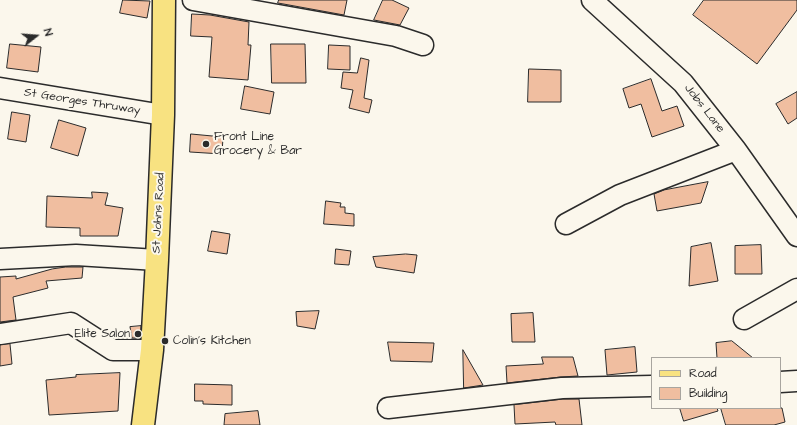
<!DOCTYPE html>
<html>
<head>
<meta charset="utf-8">
<style>
  body { margin:0 }
  #map { position:relative; width:797px; height:425px; overflow:hidden; background:#fbf7ec; font-family:"Architects Daughter",sans-serif }
  canvas { display:block }
  .legend { position:absolute; left:651px; top:357px; width:130px; height:52px; box-sizing:border-box; background:#fbf7ec; border:1px solid #a8a59f; margin:0; padding:5px 7px; list-style:none; font-size:12px; color:#2b2b2b }
  .legend li { display:flex; align-items:center; gap:8px; height:20px }
  .legend b { width:20px; border:1px solid #a8a59f }
  .north { position:absolute; left:16px; top:16px; width:40px; height:40px; -webkit-text-stroke:3px #fbf7ec; paint-order:stroke; rotate:73deg; font-size:11px; font-weight:700; line-height:16px; text-align:center; color:#2b2b2b }
  .north::after { content:''; display:block; margin:auto; width:14px; height:18px; background:#2b2b2b; clip-path:polygon(50% 0,100% 100%,50% 72%,0 100%) }
</style>
</head>
<body>
<div id="map">
<canvas width="797" height="425"></canvas>
<ul class="legend">
<li><b style="height:5px;background:#f8e281"></b>Road</li>
<li><b style="height:11px;background:#f0bea0"></b>Building</li>
</ul>
<div class="north">N</div>
</div>
<script>
const g = document.querySelector('canvas').getContext('2d');
g.lineJoin = 'round';
function fill(path, color) {
  g.fillStyle = color;
  g.fill(path, 'evenodd');
}
function strokePath(path, color, width, dash) {
  g.strokeStyle = color;
  g.lineWidth = width;
  g.lineCap = dash ? 'butt' : 'round';
  g.setLineDash(dash || []);
  g.stroke(path);
}
function drawText(font, color, halo, rows, align = 'center') {
  g.font = font + ' "Architects Daughter",sans-serif';
  g.lineWidth = 4;
  g.setLineDash([]);
  g.textBaseline = 'middle';
  g.strokeStyle = halo;
  g.fillStyle = color;
  for (const [text, x, y, turn = 0] of rows) {
    g.save();
    g.translate(x, y);
    g.rotate((+turn || 0) * Math.PI / 180);
    g.textAlign = isNaN(turn) ? turn : align;
    if (halo) g.strokeText(text, 0, 0);
    g.fillText(text, 0, 0);
    g.restore();
  }
}
const building = new Path2D(`
  M123 0 150 1 147 18 120 13Z
  M279 0H347L344 15 278 3Z
  M383 0H392L409 8 400 25 374 20Z
  M704 0H797V10L757 64 693 15Z
  M192 14 210 15 249 22 248 45H251L248 80 209 77 212 37 191 36Z
  M10 44 41 47 38 72 7 68Z
  M271 44H305L306 83H272Z
  M329 45 350 46V70L328 69Z
  M361 58 369 60 364 98 372 100 369 113 349 108 353 90 341 88 343 72 357 73Z
  M529 69 561 70V102H528Z
  M651 79 662 111 677 106 684 126 652 137 641 104 629 108 623 89Z
  M245 86 274 92 270 114 241 109Z
  M797 92V118L788 124 776 104Z
  M12 112 30 115 26 142 8 139Z
  M59 120 86 128 78 156 51 148Z
  M191 134 223 137 222 154 190 152Z
  M708 182 701 203 657 211 654 194 664 190Z
  M92 192 108 193 105 205 123 208 118 236H80V228L46 227 47 196 92 198Z
  M326 201 341 203 340 207H345V213L354 214V226L324 224Z
  M212 231 230 234 227 254 208 251Z
  M711 243 718 281 689 286 691 247Z
  M761 245 762 274H735V246Z
  M336 249 351 251 349 265 335 264Z
  M406 254 417 255 414 273 376 267 373 257Z
  M66 267H83L82 278 46 281 48 288 13 297 16 320 0 322V277L16 276V279L52 269Z
  M319 311 315 329 297 326 296 312Z
  M533 313 535 342H512L511 314Z
  M141 326 140 338H132L130 327Z
  M732 341 753 358H717L716 343Z
  M388 342 434 343 432 362 391 361Z
  M10 344 12 364 0 366V345Z
  M635 347 637 372 607 375 605 350Z
  M463 350 483 385 464 388Z
  M542 357H573L578 376 561 377 507 383 506 366 543 364Z
  M120 373 118 411 49 415 46 380 76 377V375Z
  M195 384 232 385V405L203 404V401H195Z
  M563 399H579L582 425H556L555 422 515 424 514 405Z
  M680 408H717L718 411 684 421Z
  M721 408H782L785 422 774 425H726Z
  M258 411 260 425H224L225 414Z`);
fill(building, '#f0bea0');
strokePath(building, '#2b2b2b', 1);
const minor = new Path2D(`
  M193 0 396 36 423 45
  M592 0 683 83 736 150 797 236
  M0 88 163 115
  M566 224 620 195 736 150
  M0 259 76 255 157 260
  M744 319 797 289
  M0 334 71 323 113 350H152
  M780 382 797 381
  M388 408 562 388 652 386`);
const major = new Path2D(`
  M143 425 152 350 157 260 163 115 164 0`);
strokePath(minor, '#2b2b2b', 23);
strokePath(major, '#2b2b2b', 25);
strokePath(minor, '#fbf7ec', 20);
strokePath(major, '#f8e281', 22);
for (const [x, y, r, color] of [
  [206,144,4,"#2b2b2b"],
  [138,334,4,"#2b2b2b"],
  [165,341,4,"#2b2b2b"]
]) {
  const dot = new Path2D();
  dot.arc(x, y, r, 0, 2 * Math.PI);
  g.fillStyle = color;
  g.fill(dot);
  strokePath(dot, '#fbf7ec', 1.5);
}
drawText('12px', '#2b2b2b', '#fbf7ec', [
  ["St Georges Thruway",82,102,9],
  ["Jobs Lane",704,109,52],
  ["St Johns Road",159,213,-87]
]);
drawText('12px', '#2b2b2b', '#fbf7ec', [
  ["Front Line",214,137],
  ["Grocery & Bar",214,151],
  ["Elite Salon",130,334,"right"],
  ["Colin's Kitchen",173,341]
], 'left');
</script>
</body>
</html>
